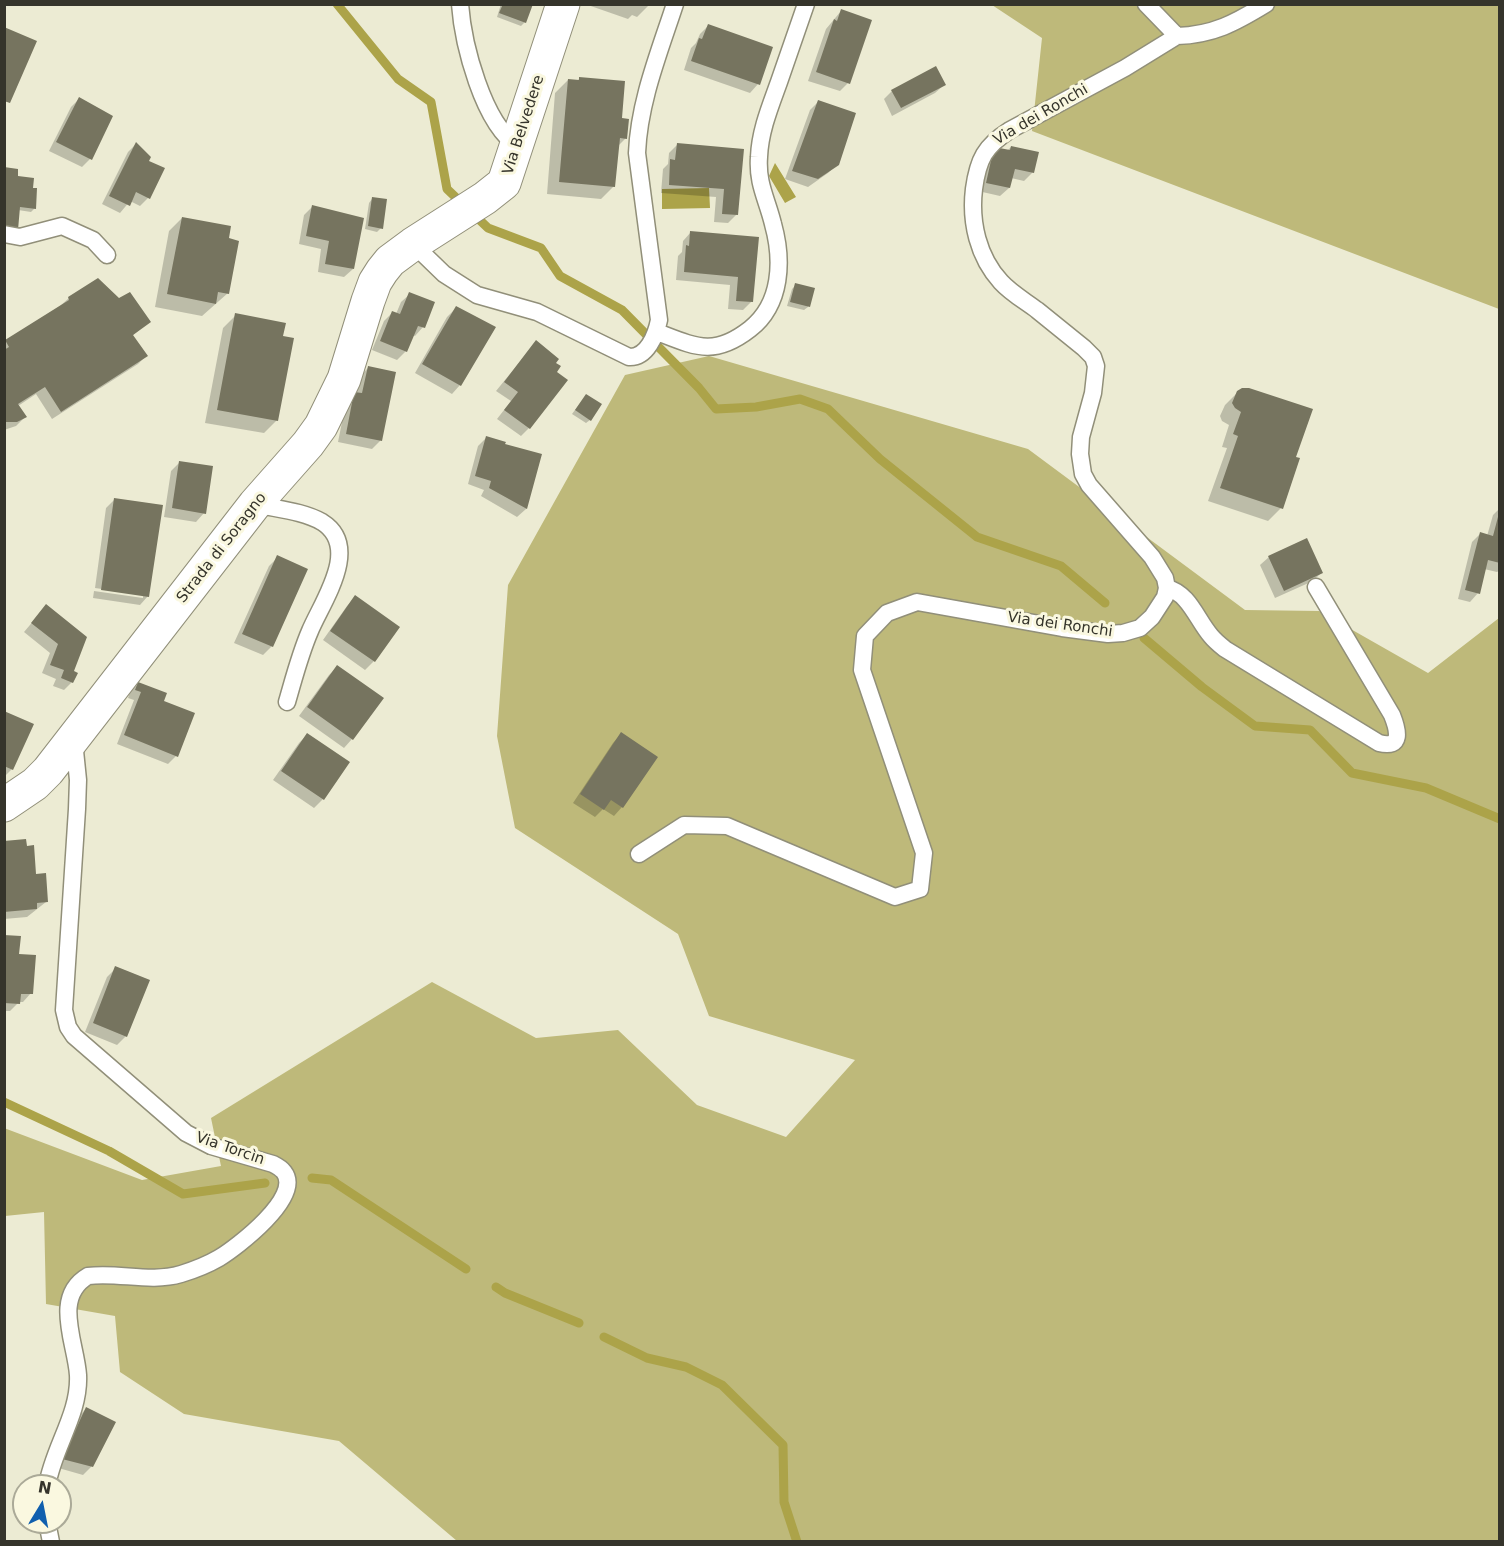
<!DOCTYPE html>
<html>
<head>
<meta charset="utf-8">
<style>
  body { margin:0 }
  #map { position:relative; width:1504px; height:1546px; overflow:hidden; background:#ecebd3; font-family:"DejaVu Sans",sans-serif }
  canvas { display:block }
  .frame { position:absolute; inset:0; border:6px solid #35342b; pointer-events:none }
  .north { position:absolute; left:12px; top:1474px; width:60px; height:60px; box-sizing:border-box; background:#faf8e0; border:2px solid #abaa98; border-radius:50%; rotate:10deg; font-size:16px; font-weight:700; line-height:24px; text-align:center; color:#35342b }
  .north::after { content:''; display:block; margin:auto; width:21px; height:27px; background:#105fae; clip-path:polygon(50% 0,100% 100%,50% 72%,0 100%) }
</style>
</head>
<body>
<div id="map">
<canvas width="1504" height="1546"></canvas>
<div class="frame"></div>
<div class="north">N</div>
</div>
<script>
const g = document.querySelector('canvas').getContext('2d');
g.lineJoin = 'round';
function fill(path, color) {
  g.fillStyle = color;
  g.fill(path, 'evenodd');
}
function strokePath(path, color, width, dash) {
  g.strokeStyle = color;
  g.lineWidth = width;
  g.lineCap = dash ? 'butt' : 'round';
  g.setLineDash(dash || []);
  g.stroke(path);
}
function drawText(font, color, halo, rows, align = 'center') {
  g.font = font + ' "DejaVu Sans",sans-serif';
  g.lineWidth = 6;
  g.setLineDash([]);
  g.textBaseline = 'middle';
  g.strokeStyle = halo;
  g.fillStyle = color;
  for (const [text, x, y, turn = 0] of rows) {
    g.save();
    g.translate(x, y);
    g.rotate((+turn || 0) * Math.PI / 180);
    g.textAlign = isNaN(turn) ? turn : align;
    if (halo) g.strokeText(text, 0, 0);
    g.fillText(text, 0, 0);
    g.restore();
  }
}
fill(new Path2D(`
  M992 5H1499V309L1032 131 1042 38Z
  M709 356 1028 449 1245 610 1319 611 1428 673 1499 618V1541H457L339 1441 184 1414 120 1372 115 1316 46 1304 44 1212 5 1216 4 1128 142 1180 221 1166 211 1118 432 982 536 1038 618 1030 697 1105 786 1137 855 1060 709 1016 678 934 515 828 497 736 508 585 625 375Z`), '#beb97a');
fill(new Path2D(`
  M775 163 796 197 785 203 769 176Z
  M709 188 710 208 662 209V189Z`), '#aca349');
fill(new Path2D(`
  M501 4H532L525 22 521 26 497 17Z
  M585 4H650L637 17 632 15 628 19Z
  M841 11 848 83 840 91 808 81 826 29Z
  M708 26 758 84 750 93 684 70 691 48 696 43 700 34Z
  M579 79 620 120 626 138 618 146 614 186 601 199 547 194 555 93 568 80 577 81Z
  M944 85 935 93 892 116 884 99 892 91Z
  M79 99 90 159 82 167 49 151 71 107Z
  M818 102 837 164 828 173 808 187 785 179 810 110Z
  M136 144 147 161 148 198 140 206 130 201 120 213 102 204 128 152Z
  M677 145 742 150 737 214 728 223 714 222 716 197 661 193 663 169 668 164 669 153Z
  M1011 147 1033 172 1024 181 1011 178 1009 188 1000 196 978 191 986 157 1007 151Z
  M17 177 35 208 31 212 18 210Z
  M372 199 381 228 377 232 365 229 369 203Z
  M313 206 353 269 344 277 318 272 321 249 299 244 304 215Z
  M182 218 227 240 228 293 202 316 155 307 169 231Z
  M691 232 757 239 752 301 743 310 728 309 730 285 676 280 678 256 682 252 683 241Z
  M796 285 813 289 808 307 804 310 787 306 792 289Z
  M410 294 423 327 415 336 412 335 406 351 397 360 372 350 384 321 392 313 396 314 401 302Z
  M69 298 119 300 149 322 132 336 146 356 138 364 52 419 36 394 18 406 25 417 16 426 4 430V342L60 306Z
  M456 308 460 385 452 394 415 373 447 317Z
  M236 315 282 337 277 420 264 433 205 423 223 328Z
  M536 342 529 428 521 436 497 419 511 401 496 391Z
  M368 368 394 373 380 441 372 449 338 442 346 402 356 394 360 376Z
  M1238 392 1294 458 1281 508 1268 521 1208 501 1227 448 1222 447 1229 425 1222 421 1220 416 1225 405Z
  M586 395 590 420 586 423 572 414Z
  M487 437 503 445 540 455 526 509 517 517 481 496 484 490 468 484 478 446Z
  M180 462 204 513 196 522 164 517 171 471Z
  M115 499 148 596 140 605 93 598 94 591 143 598V595L95 588 106 508Z
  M1500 508V570L1497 572 1484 569 1478 593 1470 602 1458 599 1472 542 1480 534 1487 536 1493 515Z
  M278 557 272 646 263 655 234 643 269 566Z
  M1269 557 1321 573 1313 581 1275 598 1260 565Z
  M355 597 398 628 374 661 365 670 323 640 347 606Z
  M46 606 72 672V682L64 690 53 686 56 679 42 673 50 653 24 632Z
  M337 667 352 739 344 748 299 716 329 675Z
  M138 684 162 702 176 756 168 764 117 744 134 700 128 698 130 692Z
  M4 713 12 769 4 777Z
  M621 734 622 807 614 816 603 809 595 817 573 803 613 743Z
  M307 735 348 763 323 799 314 808 273 780 299 743Z
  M4 842 35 876 46 902 27 917 4 919Z
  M4 937 18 956 31 993 23 1002H19L10 1011H4Z
  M116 968 126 1036 117 1045 85 1032 107 977Z
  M86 1409 114 1422 91 1467 83 1475 55 1467 78 1417Z`), '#0003');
strokePath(new Path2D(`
  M337 4 398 79 431 102 447 189 488 228 541 248 560 276 622 310 699 388 716 409 756 407 800 399 828 409 880 459 977 537 1061 566 1105 603
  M1144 638 1202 687 1255 726 1310 730 1352 773 1426 788 1500 819
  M4 1102 109 1151 183 1194 265 1183
  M312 1178 331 1180 466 1269
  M496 1287 505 1293 579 1323
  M604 1337 647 1358 686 1367 722 1385 783 1445 784 1502 797 1542`), '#aca349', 9);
fill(new Path2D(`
  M503 4H533L526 23 499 13Z
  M841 9 872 20 850 84 816 72 834 19 837 21Z
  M708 24 773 47 760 85 691 61 699 38 702 39Z
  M4 27 37 41 10 103 4 101Z
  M936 66 946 85 901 108 891 90Z
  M579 77 625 81 622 118 629 119 627 139 620 138 615 187 559 182 568 79 579 80Z
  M79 97 113 116 92 160 56 142Z
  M818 100 856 113 839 165 818 179 792 171Z
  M136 142 151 157 149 161 165 168 150 199 136 192 130 206 109 196Z
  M677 143 744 149 738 215 722 214 724 189 669 185 670 159 675 160Z
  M1011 146 1039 152 1034 173 1015 169 1010 188 986 183 994 147 1010 150Z
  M4 167 18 169V176L34 178 33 188H37L36 209 20 207 18 230 4 228Z
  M372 197 387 199 383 229 368 226Z
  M312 205 364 218 354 269 325 264 329 241 306 236Z
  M182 217 231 226 229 238 239 241 229 294 218 292 216 304 167 294Z
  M690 231 759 237 753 302 736 301 738 277 684 272 686 245 689 246Z
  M98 278 119 298 130 292 151 322 133 335 148 356 61 412 45 387 18 404 27 417 17 422H4V350L9 347 5 340 69 300 68 297Z
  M795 283 815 288 810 307 790 302Z
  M409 292 435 302 425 328 418 326 407 352 380 341 392 311 400 314Z
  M456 306 496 327 461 386 422 364Z
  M235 313 286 323 283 336 294 338 278 421 217 410Z
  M536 340 559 359 556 363 561 366 557 372 568 380 530 429 504 410 518 392 504 382Z
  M368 366 396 372 382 441 346 434 354 392 362 393Z
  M1242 388H1249L1313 409 1296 457 1300 458 1283 509 1220 488 1238 436 1233 434 1241 412 1235 408 1232 403 1237 391Z
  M586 394 602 404 591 421 575 410Z
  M486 436 506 442 505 444 542 454 527 509 489 488 491 481 475 476Z
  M179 461 213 466 206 514 172 508Z
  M114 498 163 505 149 597 101 590Z
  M1499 513 1500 563 1488 560 1480 594 1465 590 1480 532 1493 536Z
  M1307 538 1323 573 1284 591 1268 556Z
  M277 555 308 569 273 647 242 634Z
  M355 595 400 627 375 662 330 631Z
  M46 604 87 637 74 671 78 673 73 683 61 678 64 670 50 665 58 644 31 623Z
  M337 665 384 698 353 740 307 707Z
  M138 682 167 693 164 701 195 713 178 757 124 735 141 692 135 690Z
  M4 711 34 724 13 770 4 766Z
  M621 732 658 757 623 808 611 800 604 810 580 794Z
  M307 733 350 762 324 800 281 771Z
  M26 839 27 846 34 845 36 874 46 873 48 902 37 903V909L4 912V841Z
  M4 935 21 936 19 954 36 955 33 994H21L20 1004 4 1003Z
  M115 966 150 980 127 1037 93 1023Z
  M86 1407 116 1422 93 1467 62 1459Z`), '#76745f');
const service = new Path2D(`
  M460 4C463 44 483 124 518 146
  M1177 36C1213 35 1235 23 1266 4
  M4 234 20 237 62 226 93 240 107 255
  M413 244 444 274 477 295 537 312 629 357C647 358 656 335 659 320L637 153C639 102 659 53 675 4
  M657 332C696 347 714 357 750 329 782 304 783 260 773 224 767 199 757 184 759 157 760 131 770 107 779 82 788 56 797 30 806 4
  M255 504C276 509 303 511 322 522 362 547 322 602 310 631 300 654 294 678 287 702
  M1167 588C1189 593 1197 620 1211 636 1215 641 1220 645 1225 649L1379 743C1403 749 1398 730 1392 715L1316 587
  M639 854 684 825 727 826 895 897 920 889 924 853 862 670 865 636 887 613 917 602 1062 628 1108 634 1123 633 1140 628 1152 617 1165 597 1167 588 1165 578 1152 557 1089 485 1083 474 1080 454 1081 437 1093 393 1096 366 1093 357 1084 348C1068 335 1053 323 1037 310 1025 301 1011 293 1001 282 978 257 970 222 974 189 978 159 985 146 1010 130L1125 68 1177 36 1146 4
  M47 1486C53 1448 80 1414 78 1375 76 1343 52 1297 88 1276 119 1272 150 1283 181 1274 194 1270 207 1265 219 1258 237 1247 303 1197 284 1172 281 1168 277 1166 273 1164L211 1146 186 1133 74 1036 68 1027 64 1010 77 809 78 780 74 741
  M47 1522 51 1542`);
const minor = new Path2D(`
  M4 805 35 784 48 771 255 504 308 444 321 426 344 379 368 301 375 282 382 271 390 261 413 244 485 198 504 183 563 4`);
strokePath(service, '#918f79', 19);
strokePath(minor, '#918f79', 35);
strokePath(service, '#fff', 16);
strokePath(minor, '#fff', 33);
drawText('15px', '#35342b', '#faf8e0', [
  ["Via dei Ronchi",1041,115,-30],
  ["Via Belvedere",524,125,-72],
  ["Strada di Soragno",222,548,-52],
  ["Via dei Ronchi",1060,625,8],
  ["Via Torcìn",230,1149,19]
]);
</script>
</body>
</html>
